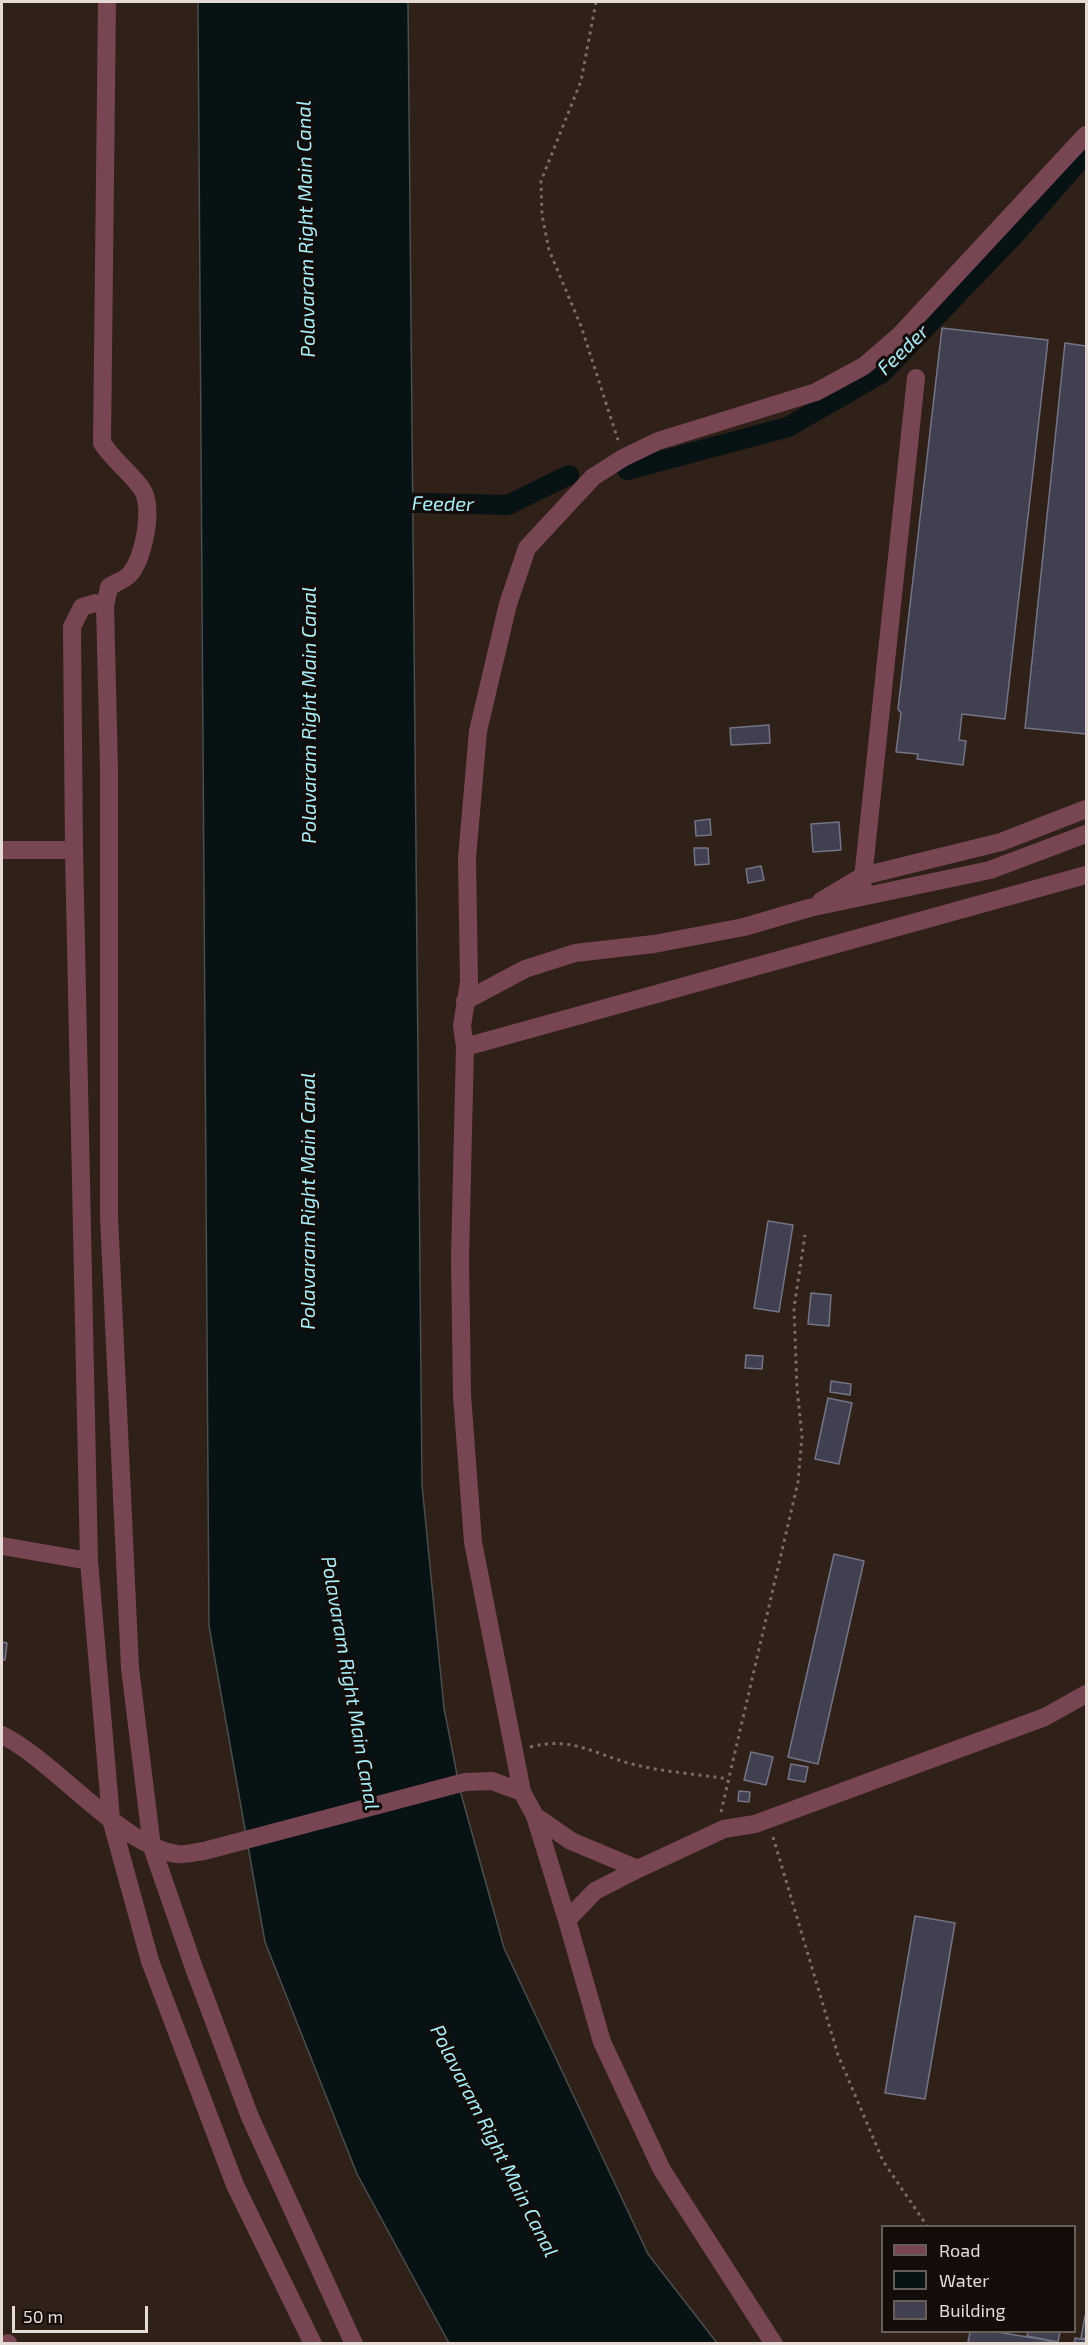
<!DOCTYPE html>
<html>
<head>
<meta charset="utf-8">
<style>
  body { margin:0 }
  #map { position:relative; width:1088px; height:2345px; overflow:hidden; background:#302118; font-family:"Exo 2",sans-serif }
  canvas { display:block }
  .frame { position:absolute; inset:0; border:3px solid #e5dad4; pointer-events:none }
  .legend { position:absolute; left:881px; top:2225px; width:195px; height:108px; box-sizing:border-box; background:#130c09; border:2px solid #675e5a; margin:0; padding:8px 10px; list-style:none; font-size:18px; color:#e5dad4 }
  .legend li { display:flex; align-items:center; gap:12px; height:30px }
  .legend b { width:30px; border:2px solid #675e5a }
  .scale { position:absolute; left:12px; top:2306px; width:136px; height:27px; box-sizing:border-box; border:3px solid #e5dad4; border-top:0; padding-left:8px; font-size:18px; line-height:21px; white-space:nowrap; color:#e5dad4; -webkit-text-stroke:4px #130c09; paint-order:stroke }
</style>
</head>
<body>
<div id="map">
<canvas width="1088" height="2345"></canvas>
<div class="frame"></div>
<ul class="legend">
<li><b style="height:8px;background:#774652"></b>Road</li>
<li><b style="height:16px;background:#061214"></b>Water</li>
<li><b style="height:16px;background:#404051"></b>Building</li>
</ul>
<div class="scale">50 m</div>
</div>
<script>
const g = document.querySelector('canvas').getContext('2d');
g.lineJoin = 'round';
function fill(path, color) {
  g.fillStyle = color;
  g.fill(path, 'evenodd');
}
function strokePath(path, color, width, dash) {
  g.strokeStyle = color;
  g.lineWidth = width;
  g.lineCap = dash ? 'butt' : 'round';
  g.setLineDash(dash || []);
  g.stroke(path);
}
function drawText(font, color, halo, rows, align = 'center') {
  g.font = font + ' "Exo 2",sans-serif';
  g.lineWidth = 6;
  g.setLineDash([]);
  g.textBaseline = 'middle';
  g.strokeStyle = halo;
  g.fillStyle = color;
  for (const [text, x, y, turn = 0] of rows) {
    g.save();
    g.translate(x, y);
    g.rotate((+turn || 0) * Math.PI / 180);
    g.textAlign = isNaN(turn) ? turn : align;
    if (halo) g.strokeText(text, 0, 0);
    g.fillText(text, 0, 0);
    g.restore();
  }
}
const water = new Path2D(`
  M198 2H408L422 1485 444 1708 460 1790 504 1948 648 2254 717 2343H449L357 2174 265 1942 209 1626Z`);
fill(water, '#061214');
strokePath(water, '#494e4e', 1.5);
strokePath(new Path2D(`
  M627 470 788 427 882 373 1019 230 1086 153
  M387 502 508 505 569 475`), '#061214', 20);
const building = new Path2D(`
  M942 328 1048 340 1005 719 962 714 959 740 966 741 963 765 917 759 918 754 896 752 901 713 898 709Z
  M1065 343 1086 346V734L1025 728Z
  M769 725 770 743 731 745 730 728Z
  M710 819 711 835 696 836 695 821Z
  M839 822 841 850 813 852 811 824Z
  M694 848H708L709 864 695 865Z
  M761 866 764 880 748 883 746 869Z
  M768 1221 793 1225 779 1312 754 1308Z
  M811 1293 831 1295 829 1326 808 1324Z
  M746 1355 763 1356 762 1369 745 1368Z
  M831 1381 851 1384 850 1395 830 1392Z
  M828 1398 852 1403 839 1464 815 1459Z
  M834 1554 864 1561 818 1764 788 1757Z
  M2 1642 7 1643 5 1660H2Z
  M751 1752 773 1757 766 1785 744 1780Z
  M791 1764 808 1767 805 1782 788 1779Z
  M739 1791 750 1792 749 1802 738 1801Z
  M915 1916 955 1923 925 2099 885 2093Z
  M1085 2316H1086V2339L1081 2338Z
  M970 2332H997L1058 2342 977 2344 968 2342Z
  M1028 2332H1060L1058 2342 1027 2336Z
  M1075 2338 1086 2340V2344H1074Z`);
fill(building, '#404051');
strokePath(building, '#737486', 1.5);
strokePath(new Path2D(`
  M596 2 581 81 541 181 542 215 549 250 581 326 618 440
  M530 1747C572 1736 594 1754 632 1764 663 1772 697 1774 728 1779
  M721 1812 798 1482 802 1436 797 1388 794 1308 805 1235
  M773 1837 838 2055 883 2161 927 2226`), '#7a6d65', 3, [3, 4.5]);
strokePath(new Path2D(`
  M107 2 102 443C113 460 130 472 142 489 154 507 144 560 129 575 124 580 115 583 109 587L105 606 109 769V1216L130 1668 152 1847 194 1968 250 2117 354 2344
  M105 606 95 603 82 607 72 627 74 850 89 1561 111 1819 150 1961 235 2185 313 2344
  M2 850H74
  M861 897 916 378
  M821 901 863 876 1001 842 1086 809
  M465 1001 525 969 575 953 654 944 744 927 809 908 990 870 1086 834
  M465 1047 1086 875
  M2 1546 89 1561
  M2 1735C56 1762 120 1845 177 1854 185 1855 196 1852 204 1851L465 1782 492 1781 522 1792
  M535 1816 567 1920
  M638 1869 571 1841 535 1816 522 1792 473 1542 462 1395 460 1258 465 1047 462 1026 469 982 467 858 478 731 508 604 527 548 593 477 623 458 658 441 816 392 864 366 900 335 1086 135
  M8 2344V2343
  M774 2344 662 2170 602 2042 567 1920 595 1891 638 1869 724 1829 755 1824 1045 1717 1086 1694`), '#774652', 18);
drawText('italic 20px', '#a6eff9', '#130c09', [
  ["Polavaram Right Main Canal",306,229,-91],
  ["Feeder",903,350,-44],
  ["Feeder",443,504,1],
  ["Polavaram Right Main Canal",309,715,-90],
  ["Polavaram Right Main Canal",308,1201,-90],
  ["Polavaram Right Main Canal",350,1683,80],
  ["Polavaram Right Main Canal",494,2141,63]
]);
</script>
</body>
</html>
